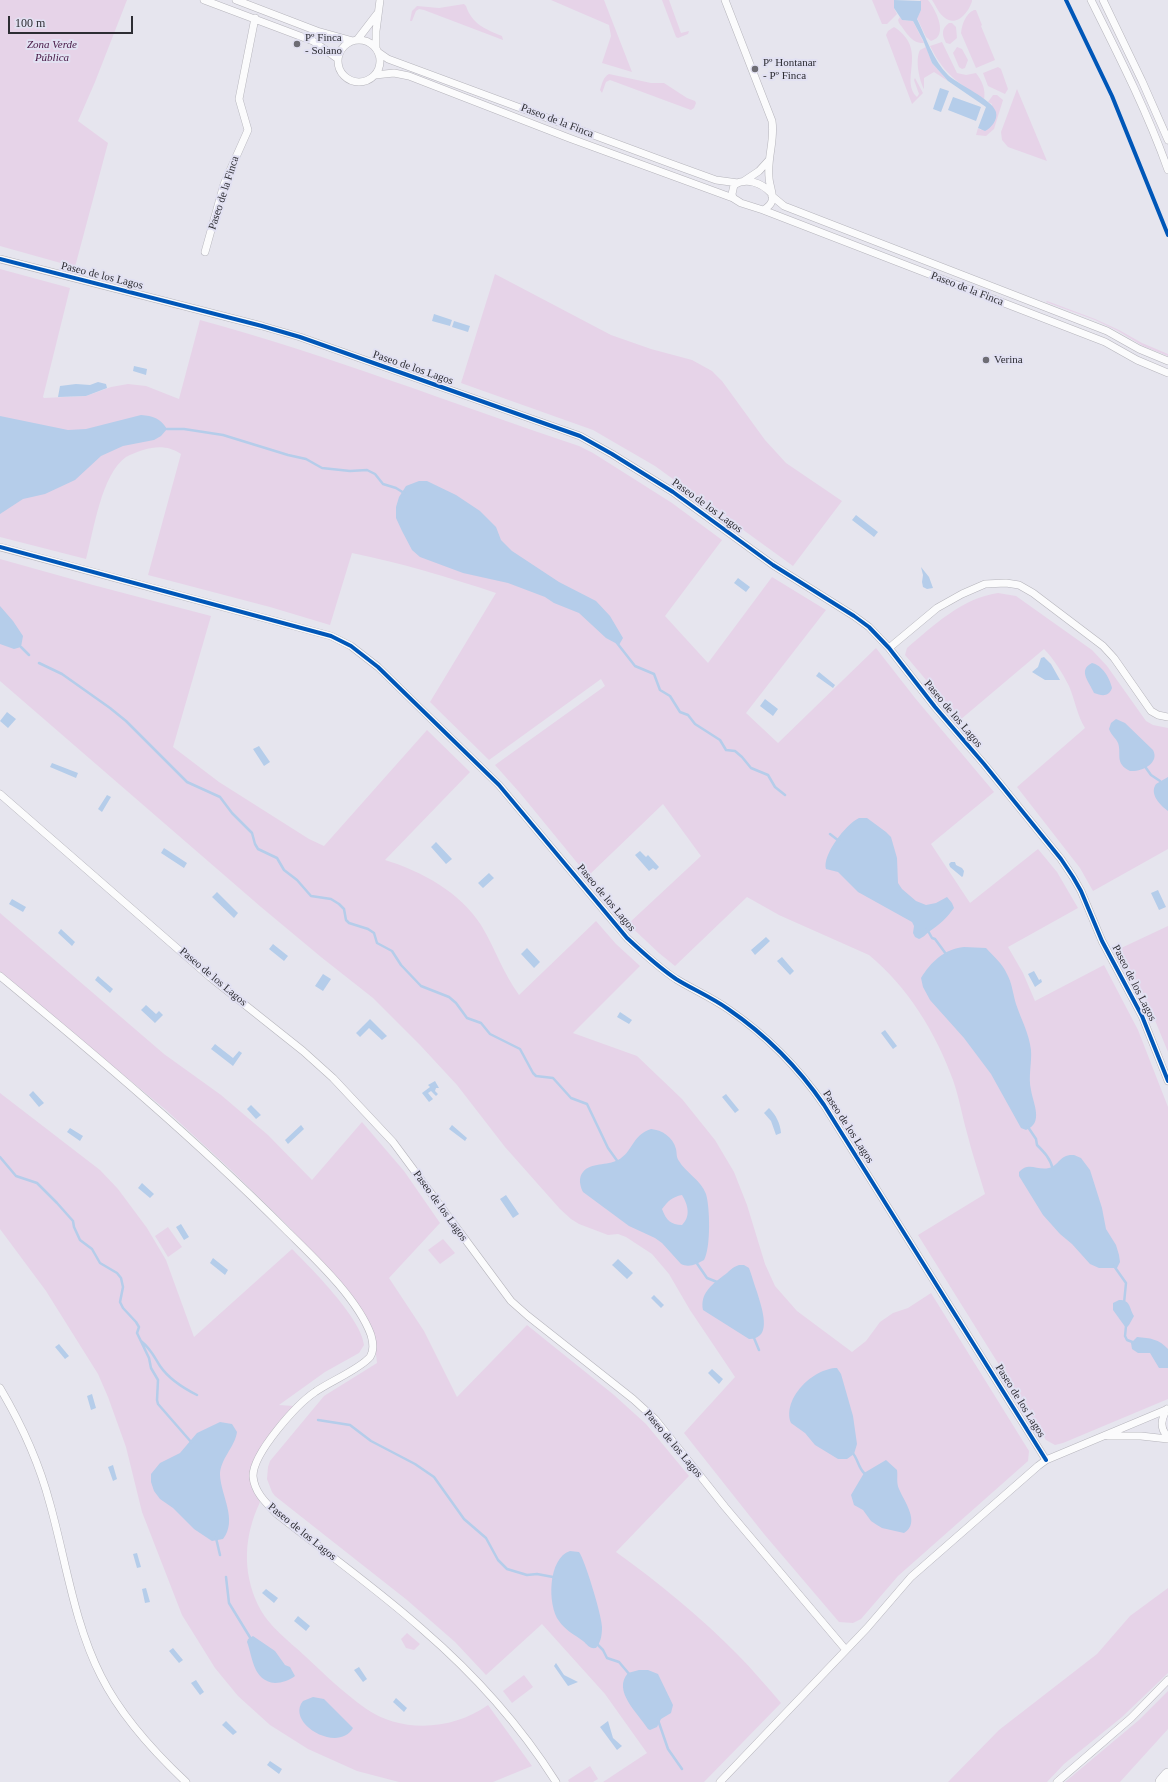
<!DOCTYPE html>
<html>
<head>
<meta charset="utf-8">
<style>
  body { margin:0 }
  #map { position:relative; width:1168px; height:1782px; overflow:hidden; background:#e6e5ee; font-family:Georgia,serif }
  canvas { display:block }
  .scale { position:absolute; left:8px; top:16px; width:125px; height:18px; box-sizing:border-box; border:2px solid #2d2d33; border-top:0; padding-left:5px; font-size:12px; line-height:14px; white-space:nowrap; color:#2d2d33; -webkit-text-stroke:3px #e2e1f2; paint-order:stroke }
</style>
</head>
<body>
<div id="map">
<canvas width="1168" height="1782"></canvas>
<div class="scale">100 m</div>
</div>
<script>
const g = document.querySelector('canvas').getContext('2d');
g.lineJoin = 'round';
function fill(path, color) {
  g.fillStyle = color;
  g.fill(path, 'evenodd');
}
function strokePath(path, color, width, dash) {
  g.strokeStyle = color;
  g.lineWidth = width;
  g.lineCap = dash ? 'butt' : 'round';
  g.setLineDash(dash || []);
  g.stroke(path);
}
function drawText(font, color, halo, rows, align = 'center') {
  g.font = font + ' Georgia,serif';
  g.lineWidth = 4;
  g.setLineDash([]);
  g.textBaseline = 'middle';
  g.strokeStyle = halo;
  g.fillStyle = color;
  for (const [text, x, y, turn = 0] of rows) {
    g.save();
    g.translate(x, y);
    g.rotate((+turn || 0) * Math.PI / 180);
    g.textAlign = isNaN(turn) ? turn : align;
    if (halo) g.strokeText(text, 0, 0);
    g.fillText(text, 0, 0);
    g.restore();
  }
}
fill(new Path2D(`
  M0 0H127L95 82 78 121 108 143 75 267 0 246Z
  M551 0H604L632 72 602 63 611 36 609 25Z
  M662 0H669L681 33 689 31 688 34 678 38 676 37Z
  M872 0H894V8L897 14 887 24H882Z
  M920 0H928C936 10 949 36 931 41L926 37 917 18 921 10Z
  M932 0H972V1C969 12 957 27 945 18 939 14 936 6 932 0Z
  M464 4 466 6C472 24 485 29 502 36L503 40 424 10 419 9 416 11 412 21H410L412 11 417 6 439 8Z
  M974 10H976L982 25 981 26 995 60 976 68 961 33C962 25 965 14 974 10Z
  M900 17 902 20 913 21 924 43C912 44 906 32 899 23L898 20Z
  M949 23H952L956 27 957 38 950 44 946 43C942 35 941 29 949 23Z
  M894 27C929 49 899 80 917 97L919 94 914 80 915 78 923 93 912 104 886 35 888 31Z
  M942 42 957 73 966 75 976 73C982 81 986 89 984 100 958 82 945 76 930 46Z
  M926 47 932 63 948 81 934 72 924 78V89C919 80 915 59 920 50Z
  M957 47 962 49 968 60 965 68 962 69 959 67 953 53Z
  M998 67 1001 69 1008 89 1005 94 988 86 983 73Z
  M609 74 651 83H664L687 98 695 101 696 103 694 108 691 110 610 80 606 82 602 93 600 90C602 84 603 77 609 74Z
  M1017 89 1047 161 1008 147 1002 140 1001 132Z
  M993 95H997L1003 100 994 129 986 136 976 135 978 128 981 130 992 104 988 102Z
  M0 269 70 288 43 397 44 398 86 396 111 387 128 384 146 386 179 399 200 320C329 355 453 404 579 446L593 453 672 503 722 540 665 616 708 663 772 577 826 610 746 713 778 743 876 648 915 698 994 792 931 844 970 903 1038 849 1057 872 1078 908 1008 947 1023 973 1035 1001 1104 965 1138 1030 1168 1107V1399L1063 1443 1055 1445 1046 1440 918 1235 985 1194C979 1174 972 1153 967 1133 962 1115 959 1097 953 1080 936 1033 908 987 869 955L779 915 747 897 675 966 659 953 628 924 701 856 663 804 588 876 520 793 495 765 605 686 601 679 489 760 430 702 496 593C448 577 401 563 352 553L330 625 270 607 148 575 181 454C168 446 158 446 143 450 137 452 131 454 126 457 101 475 94 530 86 559L0 537Z
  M495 274 611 335 651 349 692 360 712 371 722 381 765 440 786 463 842 501 793 566 655 466 593 430 461 383Z
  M1047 301 1095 319 1119 330 1142 343 1168 354V356L1143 346 1118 331 1095 320 1046 302Z
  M0 559 93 585 211 616 173 747 219 782 309 839 324 846 427 730 470 772 385 860C421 871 460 892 481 925 495 948 503 973 519 995L596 921 616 944 640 966 573 1033 637 1056 682 1099 715 1140 734 1172 747 1205 765 1264 775 1286 797 1311 852 1352 866 1341 880 1322 893 1313 908 1308 931 1293 1029 1451 1028 1461 898 1576 861 1619 853 1623 839 1622 764 1534 684 1433 735 1377 690 1310 669 1274 652 1254 626 1237 618 1234 608 1235 579 1224 571 1219 560 1209 505 1147 457 1085 420 1045 373 998 321 957 261 907 0 681Z
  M998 593 1016 596 1092 650 1107 666 1146 721 1153 725 1168 728V849L1093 891 1080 868 1017 787 1085 728C1077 715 1075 700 1069 686 1063 674 1054 659 1044 649L960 720 905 655 907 648C933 626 962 598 998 593Z
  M0 913 164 1054 221 1095 268 1135 312 1180 362 1122 404 1171 440 1223 389 1278 424 1331 457 1397 527 1325 614 1395 646 1424 689 1476 616 1552C659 1583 701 1617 738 1655 753 1670 767 1687 781 1703L704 1782H603L647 1753 605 1694 542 1624 486 1675 455 1642 407 1600 275 1496 272 1492 267 1479 268 1467 270 1461 324 1396 377 1363 374 1336 318 1259 290 1228 230 1169 166 1110 0 973Z
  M1168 926V1052L1152 1013 1119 949Z
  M0 1093 100 1170 118 1189 147 1228 166 1260 194 1337 292 1249C311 1268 362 1319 364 1345L359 1353 325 1372 279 1405 294 1406 266 1439 257 1455 252 1486 260 1502C244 1536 242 1571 258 1605 268 1626 289 1641 305 1656 324 1674 344 1693 365 1708 402 1734 453 1730 488 1705L532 1766 493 1782H399L357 1771 308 1749 270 1725 238 1696 215 1668 182 1615 142 1512 126 1447 108 1397 98 1374 46 1291 0 1229Z
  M168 1227 182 1247 168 1257 155 1236Z
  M443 1239 455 1253 440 1264 428 1250Z
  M1168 1588V1673L1122 1717 1064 1764 1047 1782H948L999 1730 1097 1654 1130 1616Z
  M407 1633 420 1644 414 1650 406 1648 401 1639Z
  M524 1675 533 1687 512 1703 503 1691Z
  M1168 1691V1729L1120 1782H1065L1139 1720Z
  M590 1766 598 1779 593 1782H569L568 1780Z`), '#e6d3e8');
fill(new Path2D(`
  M894 0 921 1V10L917 19C926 37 933 60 948 75 959 85 992 99 996 112 998 120 991 128 985 131L978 128 986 107 948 81 932 63 923 40 913 21 902 20 894 8Z
  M940 88 949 91 941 112 933 109Z
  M953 97 981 107 976 121 948 110Z
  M434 314 452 320 450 326 432 321Z
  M454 321 470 326 468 332 452 327Z
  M134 366 147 369 146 375 133 371Z
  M98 382 106 384 107 388 86 396 58 397 60 386 76 384 90 385Z
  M141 415C153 416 160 418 167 429L161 436 154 440 123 446 101 456 75 480 45 494 23 499 0 514V416L68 430 86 429Z
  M419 481H427L456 495 480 511 496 527 501 540 512 551 559 582 596 601 610 616 623 638 619 645 606 638 579 613 554 603 545 597 508 583 463 573 420 557 412 550 402 531 396 518V507L399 497 406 486Z
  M856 515 878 532 874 537 852 520Z
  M921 567 929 577 933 588 927 589 923 587 922 582 923 575Z
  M738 578 750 587 746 592 734 583Z
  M0 606 13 621 23 636 21 647 14 649 0 644Z
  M1044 657 1051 664 1060 680H1045L1032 672 1038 667 1041 658Z
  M1092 663C1102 665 1110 678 1112 688 1109 697 1102 696 1094 693 1090 683 1077 670 1092 663Z
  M819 672 835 685 833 688 816 676Z
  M765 699 778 709 773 716 760 706Z
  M7 712 16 719 8 728 0 721Z
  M1116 719 1125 723 1153 750C1160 763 1142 772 1130 771 1114 763 1122 754 1118 743 1116 738 1111 735 1109 729L1111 723Z
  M259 746 270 762 264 766 253 749Z
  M52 763 78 773 76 778 50 767Z
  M1168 777V811C1160 805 1149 794 1156 784Z
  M107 795 111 797 102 812 98 809Z
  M859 818H867L886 832 891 837 897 858 898 883 902 889 916 901 926 905 936 903 947 897 952 903 954 908C946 919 940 924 930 931 926 934 924 937 919 939L915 937 913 933 914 926 912 922 858 892 838 872 826 869C822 855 846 824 859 818Z
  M436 842 452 859 446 864 431 847Z
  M164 848 187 863 184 868 161 853Z
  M640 851 646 857 648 855 659 867 656 870 653 868 649 871 635 855Z
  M951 862H955L956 865 962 868 964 871 963 876 962 877 950 867 949 864Z
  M489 873 494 878 483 888 478 883Z
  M1158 890 1166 907 1159 910 1151 893Z
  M217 892 238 913 234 918 212 897Z
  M12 899 26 907 23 912 9 904Z
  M61 929 75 942 72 946 58 933Z
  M766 937 770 941 755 955 751 950Z
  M273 944 288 956 284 961 269 949Z
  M964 947 986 948C994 957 1002 963 1007 974 1012 983 1013 994 1016 1004 1021 1019 1029 1033 1031 1050 1032 1063 1028 1077 1031 1090 1033 1103 1044 1123 1026 1130L1021 1128 991 1074 964 1038 930 1000 923 987 921 978C931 962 944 949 964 947Z
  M527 948 540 962 534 968 521 954Z
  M782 957 794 971 790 975 777 961Z
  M1034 971 1039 980 1041 979 1042 982 1035 987 1028 974Z
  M323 974 331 979 323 991 315 986Z
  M98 976 113 989 110 993 95 980Z
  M146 1005 156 1014 159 1011 163 1015 155 1023 141 1010Z
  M620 1012 632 1020 629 1024 617 1017Z
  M370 1019 387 1036 382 1040 369 1028 360 1037 356 1033Z
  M885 1030 897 1046 893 1049 881 1033Z
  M215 1044 233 1058 239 1051 242 1053 233 1066 211 1049Z
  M435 1081 439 1088H436L435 1091 438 1094 436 1096 431 1091 428 1093 433 1099 429 1102 422 1093 430 1087 428 1085Z
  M33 1091 44 1103 39 1107 29 1095Z
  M726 1094 739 1110 735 1113 722 1097Z
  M251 1105 261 1115 256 1119 247 1109Z
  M769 1108C776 1115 780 1123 781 1133L776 1135 771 1121 764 1113Z
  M301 1125 304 1129 288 1144 285 1140Z
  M452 1125 467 1138 465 1141 449 1129Z
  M70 1128 83 1136 80 1141 67 1132Z
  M651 1129C662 1130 673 1137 676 1149 677 1153 676 1157 679 1161 685 1172 701 1180 706 1194 710 1207 711 1248 704 1260 697 1264 689 1268 681 1264L662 1243 655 1238 629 1226 583 1192C580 1186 578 1178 583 1172 591 1162 607 1166 618 1160 633 1152 632 1135 651 1129ZM682 1195C688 1205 691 1216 682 1225 671 1225 666 1220 662 1209 668 1201 672 1197 682 1195Z
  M1074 1155 1081 1158 1090 1170 1102 1208 1106 1229 1116 1245 1119 1255 1120 1262 1117 1268H1099L1090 1264 1072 1244 1060 1234 1043 1215 1019 1176V1172C1029 1161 1037 1171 1049 1168 1060 1165 1059 1154 1074 1155Z
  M142 1183 154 1194 150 1198 138 1188Z
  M506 1195 519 1214 513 1218 500 1199Z
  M181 1224 189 1237 184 1240 176 1227Z
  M213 1258 228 1270 225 1275 210 1263Z
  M618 1259 633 1273 627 1279 612 1265Z
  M739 1265H744L749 1268C752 1276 754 1284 757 1292 761 1306 774 1339 749 1339L703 1310C700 1294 711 1285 723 1276 729 1272 732 1267 739 1265Z
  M654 1295 664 1305 661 1308 651 1298Z
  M1119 1300C1131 1300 1129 1308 1134 1316L1129 1325 1126 1328 1113 1310V1303Z
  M1137 1337C1150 1338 1159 1339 1168 1349V1368H1159L1150 1353H1138L1132 1349 1131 1343Z
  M59 1344 69 1356 65 1359 55 1347Z
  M837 1368 841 1374 853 1416 857 1444 854 1454 847 1459H838L815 1445 805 1433 791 1423C782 1399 813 1368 837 1368Z
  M712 1369 723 1379 719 1384 708 1373Z
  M92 1394 96 1408 91 1410 87 1396Z
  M220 1422 232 1424 237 1432C235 1447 220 1459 220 1475 221 1496 238 1520 223 1539L212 1541 194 1529 173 1508 160 1499 154 1491 151 1482V1474L160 1463 180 1453 197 1433Z
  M886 1460 897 1470C898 1476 896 1483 899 1489 904 1501 921 1523 904 1533L882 1528 877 1525 871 1521 863 1510 854 1505 851 1495 864 1473Z
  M113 1465 117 1479 113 1481 108 1467Z
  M570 1551 579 1552C585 1560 602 1616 602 1627 602 1635 601 1642 596 1648 589 1649 588 1645 583 1641 575 1635 565 1630 559 1621 547 1605 548 1558 570 1551Z
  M137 1553 141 1567 137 1568 133 1554Z
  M146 1588 150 1602 145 1603 142 1589Z
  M266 1589 278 1598 274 1603 262 1593Z
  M298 1616 310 1626 306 1631 294 1621Z
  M253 1636 275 1651 285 1665 290 1667 295 1676C290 1680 282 1683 275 1683 253 1681 253 1658 247 1642L248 1639Z
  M173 1648 183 1660 179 1663 169 1651Z
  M556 1663 564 1675 578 1682 568 1686 554 1666Z
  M359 1667 367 1679 363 1682 354 1670Z
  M639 1670H648L658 1674 673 1705 671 1713 661 1719 657 1727 650 1730 648 1729C638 1713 612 1691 628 1673Z
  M196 1680 204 1692 200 1695 191 1683Z
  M313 1697 324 1699 353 1728C338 1754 285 1723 303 1701Z
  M396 1698 407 1708 404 1712 393 1702Z
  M226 1721 237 1732 233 1735 222 1725Z
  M608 1721 613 1738 622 1746 617 1750 600 1727Z
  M270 1761 282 1769 279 1774 267 1765Z`), '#b5cdea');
strokePath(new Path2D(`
  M167 429H184L223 435 288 455 306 459 322 468 350 471 367 470 375 474 383 484 396 488 404 493
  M617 643 635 666 654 674 660 690 670 696 680 712 688 715 695 724 720 740 726 750 735 751 742 757 751 768 768 775 775 787 785 795
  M21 647 29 655
  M39 663 62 674 110 708 126 721 187 782 220 797 232 813 252 833 255 844 258 849 277 858 284 870 297 880 311 896 331 899 339 904 344 909 346 920 349 923 368 929 374 933 377 943 392 951 401 965 421 986 449 997 456 1003 467 1018 481 1023 490 1034 520 1049 533 1073 536 1076 553 1078 571 1098 587 1104 608 1148 618 1162
  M1146 768 1151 775 1160 781
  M830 834 839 841
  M927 929 932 938 935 939 946 954
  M1028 1127 1036 1139 1037 1145C1044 1152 1051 1159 1053 1170
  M0 1157 16 1176 37 1183 57 1203 73 1221 74 1227 80 1240 92 1249 100 1263 117 1273 121 1278 123 1287 120 1302 123 1308 136 1322 139 1327 137 1333 149 1358 151 1368 158 1380 157 1400 158 1404 192 1443
  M696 1262 707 1278 717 1282
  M1114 1266 1126 1283 1124 1303
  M1126 1326 1125 1336 1127 1340 1135 1343
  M754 1338 759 1350
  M141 1341C151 1349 153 1355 160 1366 169 1379 183 1388 197 1395
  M318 1420 350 1425 371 1441 415 1464 434 1477 464 1519 486 1538 498 1560 507 1569 527 1575 537 1574 553 1577 554 1579
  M852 1452C858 1459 858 1467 864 1473
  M216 1538 220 1555
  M226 1577 229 1603 251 1639
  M596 1643 603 1650 607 1658 619 1662 630 1675
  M658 1720 668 1749 682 1769`), '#b5cdea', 2.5);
const street = new Path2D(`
  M204 0 313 41 338 59
  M236 0 317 31 353 41
  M1091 0C1119 56 1147 111 1168 170
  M1103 0 1142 81 1168 140
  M357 40 377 14
  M338 61a21 21 0 1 1 42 0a21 21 0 1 1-42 0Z
  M376 48V31L380 0
  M378 52 388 59 669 163 716 180 738 183
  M375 75 394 73 409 76 569 138 733 198 741 203 763 210C767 208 770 206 772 201 774 194 769 185 769 177 767 158 775 140 772 121L725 0
  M744 181 759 171 769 160
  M772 196 784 206 1107 331 1139 349 1168 361
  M733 198 732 194 734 185C746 177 762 183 771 193
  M763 210 1105 342 1137 360 1168 373
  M205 252 224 184 248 130 239 99 255 18
  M0 259 262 326 300 337 580 436 612 454 673 492 773 565 854 616 869 627 889 648 935 707 984 764 1061 859 1073 877 1081 891 1102 941 1142 1016 1168 1081
  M0 547 331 636 351 646 378 667 499 785 627 938C642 952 658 967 676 979 692 989 711 997 728 1009 766 1035 798 1067 824 1105L1046 1460
  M889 648 937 608 962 594 985 584 1006 583 1019 585 1033 593 1103 646 1114 658 1151 711 1158 715 1168 717
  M0 794 210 977 303 1051 333 1078 393 1142 511 1301 528 1316 633 1399 655 1419 725 1507 846 1650
  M0 976C98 1057 195 1139 285 1229 313 1257 357 1297 371 1335 373 1342 374 1351 370 1357 360 1369 329 1382 315 1392 297 1404 253 1453 253 1476 254 1492 266 1503 277 1514 325 1552 376 1588 422 1629 473 1673 520 1725 556 1782
  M0 1388C22 1425 39 1462 50 1504 66 1561 74 1623 101 1676 121 1716 153 1751 186 1782
  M1167 1409C1161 1419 1159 1428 1168 1437
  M1108 1436H1141L1168 1439
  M720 1782 867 1628 911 1577 1038 1466 1046 1460 1168 1409
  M1057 1782 1131 1718 1168 1680`);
const highway = new Path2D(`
  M1162 1782 1168 1775`);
strokePath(street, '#b5b4bb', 8);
strokePath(highway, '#b5b4bb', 14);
strokePath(street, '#fbfbfc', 7);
strokePath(highway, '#fbfbfc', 13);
strokePath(new Path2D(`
  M1066 0 1112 96 1168 235
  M0 259 262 326 300 337 580 436 612 454 673 492 773 565 854 616 869 627 889 648 935 707 984 764 1061 859 1073 877 1081 891 1102 941 1142 1016 1168 1081
  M0 547 331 636 351 646 378 667 499 785 627 938C642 952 658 967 676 979 692 989 711 997 728 1009 766 1035 798 1067 824 1105L1046 1460`), '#0057b8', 4);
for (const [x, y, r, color] of [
  [297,44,4,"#6e6d74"],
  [755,69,4,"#6e6d74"],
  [986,360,4,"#6e6d74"]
]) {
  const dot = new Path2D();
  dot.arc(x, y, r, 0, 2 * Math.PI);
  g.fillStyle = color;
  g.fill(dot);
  strokePath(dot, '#e2e1f2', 1.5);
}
drawText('11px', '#2d2d33', '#e2e1f2', [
  ["Pº Finca",305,38],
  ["- Solano",305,51],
  ["Pº Hontanar",763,63],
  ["- Pº Finca",763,76],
  ["Verina",994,360]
], 'left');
drawText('italic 11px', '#461744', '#e2e1f2', [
  ["Zona Verde",52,45],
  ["Pública",52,58]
]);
drawText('11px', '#2d2d33', '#e2e1f2', [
  ["Paseo de la Finca",557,121,21],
  ["Paseo de la Finca",224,193,-72],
  ["Paseo de los Lagos",102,276,14],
  ["Paseo de la Finca",967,289,21],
  ["Paseo de los Lagos",413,368,19],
  ["Paseo de los Lagos",707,506,36],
  ["Paseo de los Lagos",953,714,50],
  ["Paseo de los Lagos",606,898,50],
  ["Paseo de los Lagos",213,977,40],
  ["Paseo de los Lagos",1134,983,63],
  ["Paseo de los Lagos",848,1127,57],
  ["Paseo de los Lagos",440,1206,54],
  ["Paseo de los Lagos",1020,1401,58],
  ["Paseo de los Lagos",673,1444,50],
  ["Paseo de los Lagos",302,1532,39]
]);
</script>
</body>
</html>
